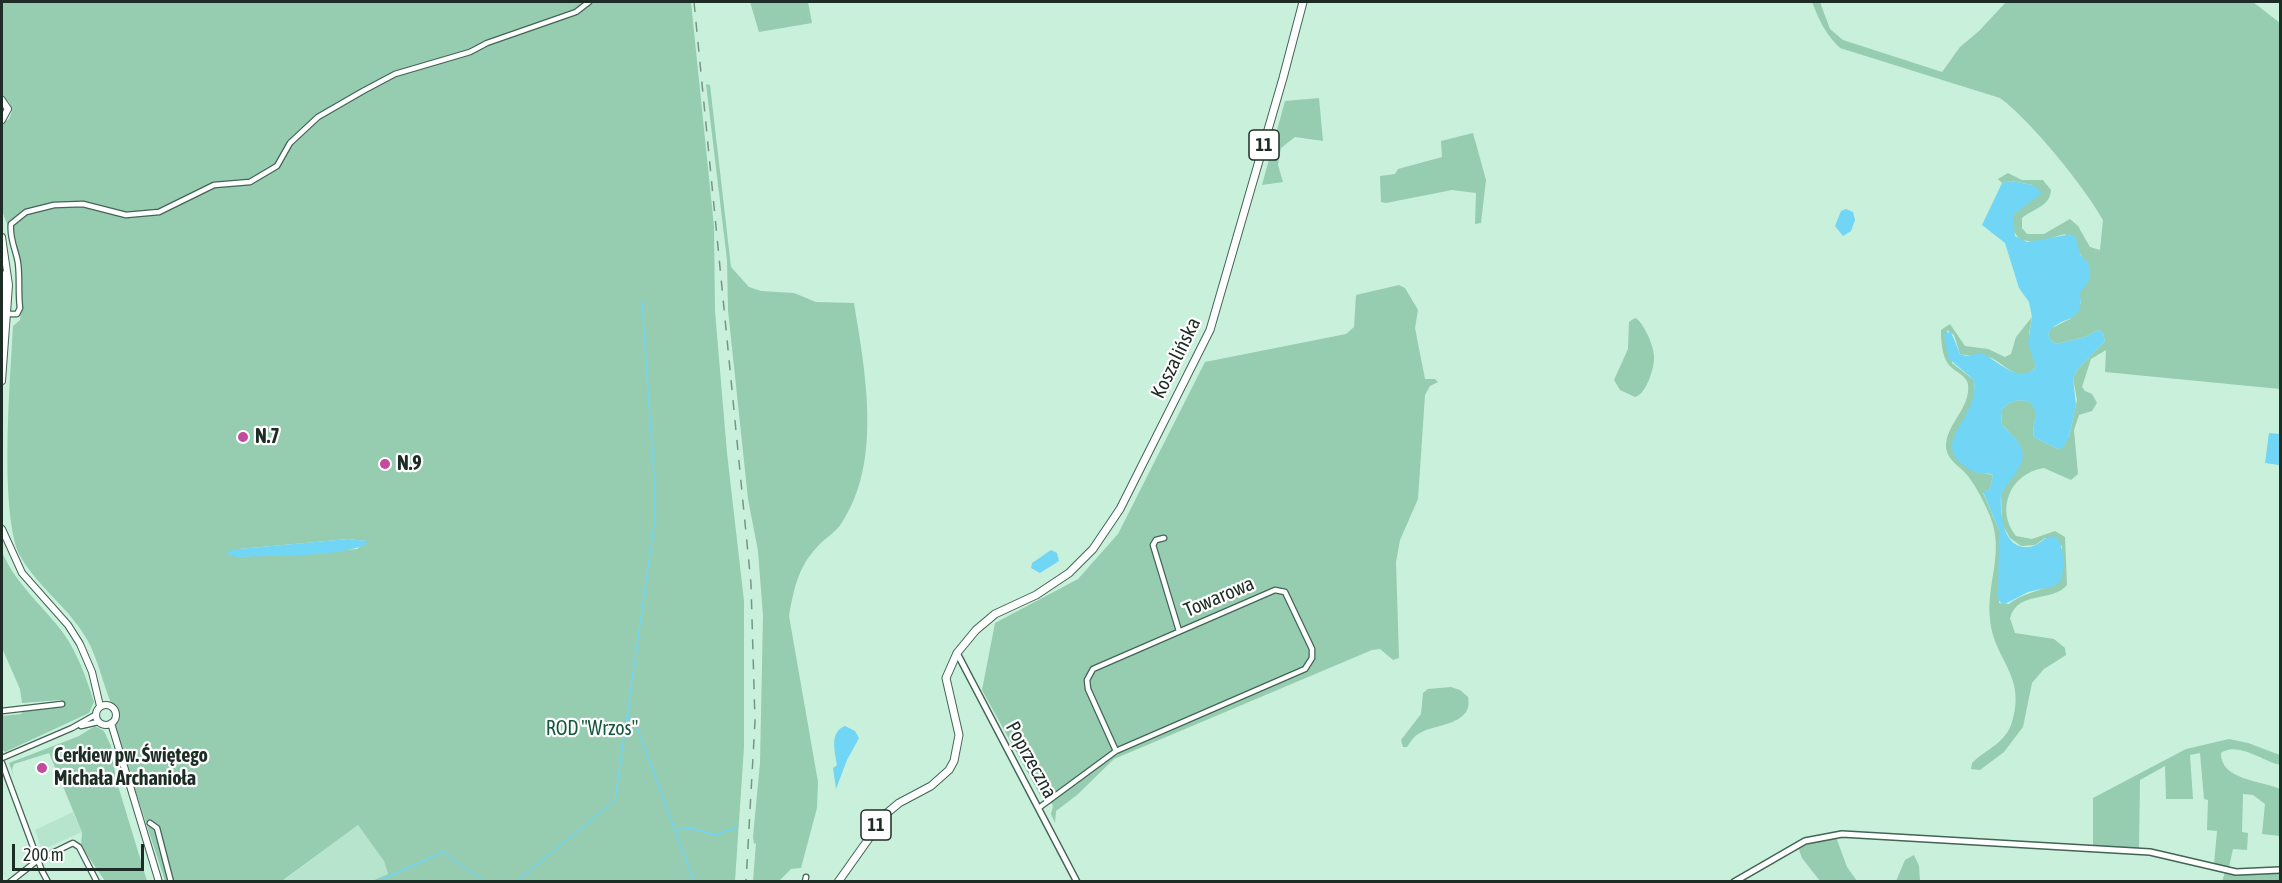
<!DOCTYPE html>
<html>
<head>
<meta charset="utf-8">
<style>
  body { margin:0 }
  #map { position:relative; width:2282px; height:883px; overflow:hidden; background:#c9f0db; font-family:"Asap Condensed",sans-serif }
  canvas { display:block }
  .frame { position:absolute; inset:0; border:3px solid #1d2c25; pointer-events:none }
  .scale { position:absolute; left:12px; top:844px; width:132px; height:27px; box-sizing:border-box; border:3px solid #1d2c25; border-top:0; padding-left:8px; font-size:18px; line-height:21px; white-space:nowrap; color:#1d2c25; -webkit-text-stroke:4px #fff; paint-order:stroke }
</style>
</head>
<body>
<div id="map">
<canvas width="2282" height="883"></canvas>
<div class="frame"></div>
<div class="scale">200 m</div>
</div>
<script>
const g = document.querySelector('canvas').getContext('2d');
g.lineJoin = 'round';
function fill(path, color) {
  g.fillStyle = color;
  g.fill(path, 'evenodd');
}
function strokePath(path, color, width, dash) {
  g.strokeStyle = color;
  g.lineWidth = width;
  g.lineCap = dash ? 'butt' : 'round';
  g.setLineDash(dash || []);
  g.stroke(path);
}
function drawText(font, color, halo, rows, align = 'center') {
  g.font = font + ' "Asap Condensed",sans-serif';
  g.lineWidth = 4.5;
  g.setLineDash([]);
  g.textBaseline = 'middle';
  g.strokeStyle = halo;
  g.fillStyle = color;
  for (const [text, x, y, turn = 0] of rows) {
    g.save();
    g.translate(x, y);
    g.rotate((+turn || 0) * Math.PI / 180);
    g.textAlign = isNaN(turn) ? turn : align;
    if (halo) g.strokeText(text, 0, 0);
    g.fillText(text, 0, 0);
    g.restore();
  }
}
fill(new Path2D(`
  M73 812 82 832 42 850 35 830Z
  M358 825 384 861 388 874 372 881 282 882Z`), '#b6e4cc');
fill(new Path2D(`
  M2 2H691L714 227 715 311 727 453 744 601V747L735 881H372L388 874 384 861 358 825 282 881H165L114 725C123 712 113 709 109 698 100 674 96 651 81 630 62 602 34 583 18 552 0 502 10 384 13 326L20 320 22 304 19 255 2 211V124L9 119 12 111 9 102 2 96ZM348 539 366 541 357 549 237 557 239 549Z
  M750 2H808L812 23 759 32Z
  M1812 2H1820L1830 29 1843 40 1942 72 1960 47 1979 31 2006 2H2253L2280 23V389L2105 372 2106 350 2091 359 2082 387 2085 391 2092 394 2097 403 2092 411 2079 415 2074 430 2078 474 2071 480 2044 468C2010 473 1995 510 2016 536L2032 539 2055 531 2065 537 2067 585C2052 603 2018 590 2010 618L2015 633 2054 639 2065 648 2066 655 2044 669 2032 683 2023 727 2004 752 1980 770 1971 769 1972 763C1986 749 2006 743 2012 722 2027 675 1993 659 1990 619 1986 584 2005 553 1990 516 1984 502 1977 488 1968 476 1960 466 1948 461 1946 448 1945 424 1971 409 1968 384 1966 375 1955 372 1949 365 1942 356 1941 342 1941 330L1950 324 1965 346 1988 349 2005 357 2011 354 2016 337 2032 317 2029 334 2036 367C2018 386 2004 362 1989 357 1980 354 1970 357 1960 354L1954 335 1947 330 1952 363 1974 380C1977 403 1966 416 1955 435L1966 465 1974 471 1993 475 1990 489 1983 493 1999 530V603L2009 604C2026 590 2049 592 2062 576V546L2045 538 2035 545 2021 546 2010 538 2002 524 2001 494 2009 479 2016 439 2002 425 2001 411C2007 401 2021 397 2032 403 2040 416 2031 424 2034 437L2058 449 2069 437 2077 400 2073 378 2076 371 2105 341 2103 333 2098 330 2085 337 2057 344 2051 341 2048 334 2052 328 2070 319 2081 303 2079 293C2095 267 2082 255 2065 234L2036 242 2020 240 2012 229 2013 215 2029 201 2033 185 2011 181 2002 183 1998 179 2008 173 2022 180H2043L2051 190C2050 207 2032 209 2022 218V228L2027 234H2044L2070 219 2078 226 2090 247 2100 250 2103 220C2084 186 2030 120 2000 98L1840 48C1826 35 1819 20 1812 2Z
  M706 84 710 85 731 267 749 287 761 291 794 293 816 302 854 303C865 371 883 462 841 524 835 533 825 538 818 546 798 567 794 588 789 616L818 782 817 808 801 868 791 869 779 881H753L756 843 754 844 753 837 760 763 763 616 758 551 748 499 728 310 727 260Z
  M1319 98 1323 141 1295 137 1281 148 1278 165 1283 182 1262 185 1285 101Z
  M1473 133 1486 180 1481 223 1475 224 1476 193 1452 190 1386 203 1381 202 1380 176 1395 174 1398 169 1442 157 1441 141Z
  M1399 285 1405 288 1418 310 1415 328 1425 379H1435L1438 382 1430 386 1425 395 1418 499 1400 540 1396 562 1399 658 1393 660 1380 649 1372 650 1114 759 1077 795 1056 811 1055 823 1051 814 1053 806 1048 797H1041L982 690 995 623 1078 579 1118 534 1205 362 1346 334 1354 327 1356 295Z
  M1635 318C1643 321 1654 346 1654 356 1655 367 1646 395 1635 397L1620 390 1614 380 1628 349 1629 322Z
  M2 552C16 584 40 603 61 630 77 651 86 677 94 702L89 713 5 752 2 749V716L21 714 24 710 62 707 61 700 22 703 20 689 2 648Z
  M1451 687 1460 690 1468 697C1474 725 1435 724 1420 733 1414 736 1411 741 1407 747H1403L1401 740 1421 714 1423 693 1428 689Z
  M95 726 104 731 111 746 116 779 147 881H105L81 846 82 832 49 753 14 764 12 769 14 777 9 763 79 736Z
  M2229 739 2248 743 2280 755V765C2263 761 2237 741 2221 753 2220 780 2263 781 2280 789V836L2262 834 2265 804 2253 795 2243 794 2242 832 2248 833 2247 850 2233 849 2229 867 2214 864 2217 831 2207 830 2208 800 2204 799 2200 753 2190 755 2193 799H2166L2165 766 2140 780 2139 848 2093 846V798L2186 749Z
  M1836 837 1847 867 1857 881H1820L1802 858 1798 847Z
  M1914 855 1919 866 1920 881H1896L1905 860Z
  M2225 872 2246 875 2280 872V881L2222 882Z`), '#96ccb0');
fill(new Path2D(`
  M2011 181 2033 185 2042 193 2013 215 2015 236 2027 242 2072 234 2076 238 2080 254 2090 265V279L2080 293C2085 326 2061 313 2048 334L2051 341 2057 344 2085 337 2098 330 2103 333 2105 341 2076 371 2073 378 2076 405 2069 437 2063 448 2058 449 2034 437C2031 424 2040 416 2031 403 2021 397 2007 401 2001 411L2002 425C2007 431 2015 436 2019 443 2031 463 2010 478 2001 494 2000 512 2002 550 2029 547 2041 546 2044 534 2056 537 2065 547 2065 570 2060 582L2054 586 2028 592 2003 605 1998 599 1999 530 1983 492 1990 489 1993 475C1987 472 1980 474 1974 472 1922 444 1980 422 1974 380L1948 358 1944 333 1951 332 1960 354 1966 356 1982 353C1998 361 2019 385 2036 367L2028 343 2032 317 2029 302 2019 288 2005 243 1982 225 2002 183Z
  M1846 209 1853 212 1855 220 1851 231 1843 236 1835 226 1841 211Z
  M2269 433 2279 434V465L2265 463Z
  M348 539 367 541V544C336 558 273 555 237 557L227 554 228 551 239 549Z
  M1051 550 1057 553 1059 561 1040 573 1031 568 1032 563Z
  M845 726 855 731 859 738 847 760 836 789 833 768 837 765C835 752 829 732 845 726Z`), '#71d5f5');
strokePath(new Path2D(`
  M628 717 634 719 694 882
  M676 830 691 828 714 835 738 827
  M376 882 443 852 485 882
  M516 882 615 800 654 525V477L642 302`), '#71d5f5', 1.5);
const minor = new Path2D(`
  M6 314H17L20 308C18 293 20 278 18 263 16 250 9 238 11 224L26 212 54 205 83 204 126 215 159 212 214 185 250 182 277 166 290 143 318 117 363 91 395 74 470 52 487 43 576 12 589 2
  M1164 538 1156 540 1153 545 1179 631
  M2 711 62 704
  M81 726 98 722
  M2 758 72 728 95 715
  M2 763 42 871 48 882
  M1040 807 1116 751 1305 669 1312 658V649L1285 592 1275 590 1093 669 1087 680 1088 689 1116 751
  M150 823 157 828 171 882
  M10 882 38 860 73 843 79 847 97 882
  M805 882 806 877`);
const tertiary = new Path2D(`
  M957 653 1077 882
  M1734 882 1805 841 1842 834 2150 852 2236 872 2280 870`);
const secondary = new Path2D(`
  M2 100 8 109 2 120
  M2 237 9 285 2 381
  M2 336 5 274
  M2 529 22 573 68 625 80 644 92 672 100 706
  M96 715a10 10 0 1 1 20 0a10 10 0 1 1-20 0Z
  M111 723 159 882`);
const trunk = new Path2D(`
  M838 882 887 813 899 803 931 786 949 770 954 761 959 735 946 678 957 653 976 630 995 614 1036 595 1069 573 1093 549 1120 509 1210 330 1283 78 1303 2`);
strokePath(minor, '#426554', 7);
strokePath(tertiary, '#426554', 8);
strokePath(secondary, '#426554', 8);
strokePath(trunk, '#426554', 9);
strokePath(minor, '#fff', 4.5);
strokePath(tertiary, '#fff', 5);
strokePath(secondary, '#fff', 6);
strokePath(trunk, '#fff', 7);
strokePath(new Path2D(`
  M694 2 751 584 755 721 746 882`), '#789485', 1.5, [10, 10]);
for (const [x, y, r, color] of [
  [243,437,6,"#c44a9e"],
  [385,464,6,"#c44a9e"],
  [42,768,6,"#c44a9e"]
]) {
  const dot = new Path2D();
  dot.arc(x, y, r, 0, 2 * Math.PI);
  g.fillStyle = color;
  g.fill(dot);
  strokePath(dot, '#fff', 2);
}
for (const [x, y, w] of [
  [1264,145,30],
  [876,825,30]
]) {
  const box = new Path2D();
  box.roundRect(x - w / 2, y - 15, w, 30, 4.5);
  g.fillStyle = '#fff';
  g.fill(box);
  strokePath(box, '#1d2c25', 1.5);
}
drawText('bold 18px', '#1d2c25', null, [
  ["11",1264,145],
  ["11",876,825]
]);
drawText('20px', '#1d2c25', '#fff', [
  ["Koszalińska",1176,358,-64],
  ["Towarowa",1219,597,-23],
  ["Poprzeczna",1031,760,61]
]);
drawText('bold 20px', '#1d2c25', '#fff', [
  ["N.7",255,437],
  ["N.9",397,464],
  ["Cerkiew pw. Świętego",54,756],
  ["Michała Archanioła",54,779]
], 'left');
drawText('20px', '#13573c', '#fff', [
  ["ROD \"Wrzos\"",592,729]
]);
</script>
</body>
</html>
